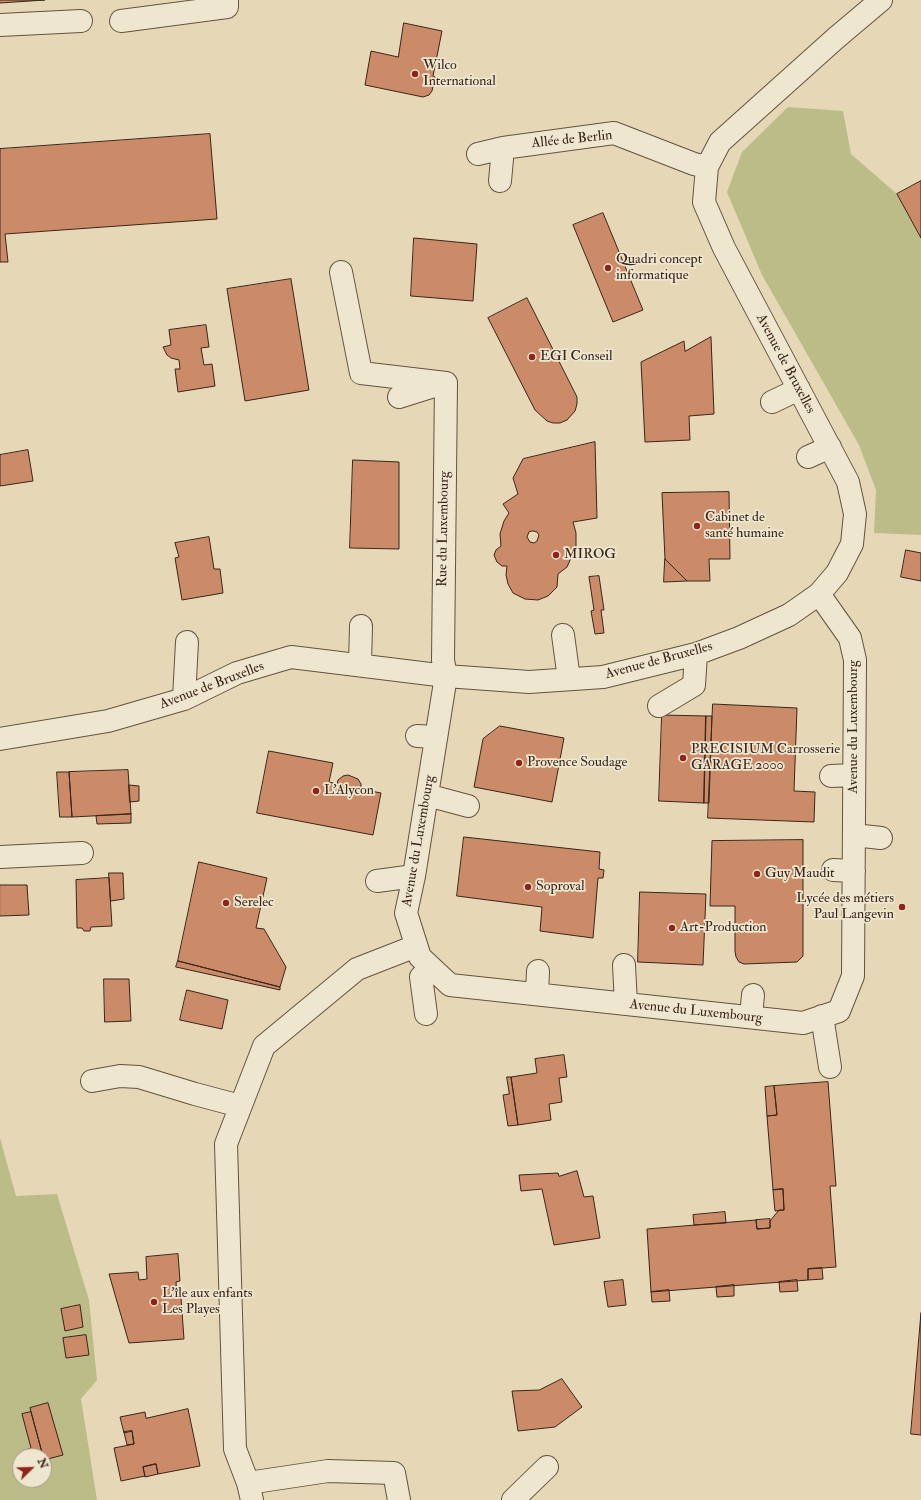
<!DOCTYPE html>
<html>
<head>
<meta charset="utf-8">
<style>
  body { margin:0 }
  #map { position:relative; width:921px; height:1500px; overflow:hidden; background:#e6d8b7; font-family:"IM FELL Double Pica",serif }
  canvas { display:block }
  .north { position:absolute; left:12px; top:1448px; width:40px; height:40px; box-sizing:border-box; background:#efe6d0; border:1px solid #a69987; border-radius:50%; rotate:67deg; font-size:11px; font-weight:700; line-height:16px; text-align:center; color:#39251a }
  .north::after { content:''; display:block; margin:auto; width:14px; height:18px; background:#8f2418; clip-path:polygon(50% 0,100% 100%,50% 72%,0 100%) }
</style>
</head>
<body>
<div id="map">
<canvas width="921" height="1500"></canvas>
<div class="north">N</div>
</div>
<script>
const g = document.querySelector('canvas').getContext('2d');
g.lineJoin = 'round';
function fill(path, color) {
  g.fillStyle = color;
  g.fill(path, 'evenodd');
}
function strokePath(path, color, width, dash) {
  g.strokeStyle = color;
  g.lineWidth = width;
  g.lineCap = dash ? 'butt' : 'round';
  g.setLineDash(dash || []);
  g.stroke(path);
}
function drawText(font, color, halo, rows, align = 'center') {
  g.font = font + ' "IM FELL Double Pica",serif';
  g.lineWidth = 3.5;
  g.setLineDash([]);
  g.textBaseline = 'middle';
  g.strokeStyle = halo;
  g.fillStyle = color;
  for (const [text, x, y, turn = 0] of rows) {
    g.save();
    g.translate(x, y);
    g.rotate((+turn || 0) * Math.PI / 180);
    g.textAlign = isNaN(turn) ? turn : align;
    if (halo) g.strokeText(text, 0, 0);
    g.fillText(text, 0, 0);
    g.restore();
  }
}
fill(new Path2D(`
  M788 107 843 111 851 154 897 194 921 238V535L874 533 876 490 859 445 762 275 727 192 742 152Z
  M0 1138 16 1196 57 1194 89 1300 97 1380 81 1399 97 1500H0ZM20 1456H44V1480H20Z`), '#bcbc89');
const building = new Path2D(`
  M0 0H45L0 3Z
  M404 23 442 31 433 76 435 77 432 91 429 95 423 97 365 85 371 51 398 57Z
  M210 134 217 219 5 234 8 262H0V149Z
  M921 181V238L897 194Z
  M603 213 643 310 613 322 573 225Z
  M414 238 477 244 473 301 411 296Z
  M291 279 309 390 245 401 227 289Z
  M527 298 577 397V404L575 411 567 420 560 423H553L547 421 535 410 488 318Z
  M206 325 209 347 201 348 204 365 212 364 215 386 178 392 175 369H180L179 360 171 358 167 355 163 347 171 345 169 330Z
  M711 337 714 414 689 416 690 440 645 442 641 362 684 341 685 351Z
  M595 442 597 518 573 522 576 533V547L567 567 558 574 557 587 548 596 538 600 525 599 513 593 508 584 506 575 507 566H502L497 562 494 555 496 550 501 546 500 534 504 521 509 513 503 504 518 494 513 478 523 459ZM533 531 537 532 539 535 537 541 534 543 530 542 527 537 529 532Z
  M28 450 33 481 0 486V455Z
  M353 460 399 462V549L350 548Z
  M729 492 730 559H709L710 581H687L665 559 662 493Z
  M209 537 214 569H220L223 593 182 600 175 558 179 557 175 543Z
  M906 550 921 553V581L901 577Z
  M665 559 687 581 664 582Z
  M599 576 604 610H601L604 633 595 634 591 611 594 610 589 577Z
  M713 704 797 708 794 791 815 792 814 822 708 818Z
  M662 715 706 716 704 803 659 801Z
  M706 716H712L709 803H704Z
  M500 726 564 738 552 802 474 787 483 739Z
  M269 751 333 763 329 782 337 784 338 780 343 776 348 775 358 779 361 784V789L381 793 373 835 257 813Z
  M128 770 131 814 72 817 69 772Z
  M57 772H69L72 817H60Z
  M129 785 139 786V801L130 802Z
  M131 814V823L97 824 96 816Z
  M464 837 600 852 599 869 604 870 603 878H598L593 938 540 931 542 907 457 896Z
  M803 840V956L797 962 744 964 739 962 736 957 735 951V906H710L712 841Z
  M199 862 267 878 256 928 264 929 286 967 280 987 178 961Z
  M109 873H123L124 899 111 901Z
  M109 878 112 926 91 927 90 931H84L82 928H77L76 880Z
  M0 885H27L29 915 0 916Z
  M640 892 706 894 703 965 638 962Z
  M178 961 280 987V990L176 967Z
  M104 979H129L131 1021 105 1022Z
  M187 990 228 1000 222 1029 180 1020Z
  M564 1055 567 1077 559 1078 562 1102 549 1104 551 1120 518 1125 511 1077 537 1073 535 1059Z
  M507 1077H511L518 1125 508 1126 503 1095 509 1094Z
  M828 1082 836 1186H830L836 1267 808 1269V1280L651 1292 647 1229 756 1220 757 1229 770 1228V1221L779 1210H784L783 1189 773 1190 767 1116 777 1115 774 1086Z
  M774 1086 777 1115 767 1116 765 1087Z
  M577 1171 584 1197 593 1196 600 1238 554 1245 542 1189 521 1191 519 1175 558 1173 559 1176Z
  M783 1189 784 1210 775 1211 773 1190Z
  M725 1212 726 1223 694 1225 693 1215Z
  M770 1219V1228L757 1229 756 1220Z
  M178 1254 180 1281 176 1282 177 1298H181L184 1339 129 1343 109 1274 138 1272 139 1280 147 1279 146 1257Z
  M822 1268 823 1279 808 1280V1269Z
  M623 1280 626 1305 608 1307 604 1282Z
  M797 1280 798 1291 780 1292 779 1282Z
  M734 1285V1296L717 1297 716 1287Z
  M669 1290 670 1301 652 1302 651 1292Z
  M80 1305 83 1327 65 1331 61 1309Z
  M921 1313V1435L911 1434Z
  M86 1335 89 1355 66 1358 63 1338Z
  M562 1379 582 1407 555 1427 518 1431 512 1391 539 1390Z
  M48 1403 63 1455 44 1460 30 1408Z
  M188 1409 200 1466 158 1474 156 1464 143 1467 145 1476 121 1481 114 1448 134 1444 132 1431 124 1433 120 1417 145 1412 146 1418Z
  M31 1412 43 1456H28L26 1450 31 1448 22 1414Z
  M132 1431 134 1444 127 1445 124 1432Z
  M156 1464 158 1474 145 1477 143 1467Z`);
fill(building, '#cb8b69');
strokePath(building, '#39251a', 1);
const minor = new Path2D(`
  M121 21 227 7V0
  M0 25 81 21
  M478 154 503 148 614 133 694 164 707 167
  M500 181 503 148
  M341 272 361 373 446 383
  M446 383 443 660 446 676 414 876 406 913 420 957 450 985 803 1023 839 1011 853 976 855 660 850 638 819 594
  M399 397 437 385
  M772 402 799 389
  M808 457 830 447
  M563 635 569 679
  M360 665 361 626
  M184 699 187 642
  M659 706 694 685 696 654
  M417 736 436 737
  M0 739 108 721 184 699 237 673 291 657 446 676 529 682 603 677 696 654 739 638 789 615 819 594 837 573 852 544 855 514 848 482 724 248 704 202 707 167 720 142 836 38 881 0
  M831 776 854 775
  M427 795 468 806
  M854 835 881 838
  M0 857 82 853
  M833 870 854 871
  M377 881 414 876
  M624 965 626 1004
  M537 994 538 971
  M426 1014 421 977 431 968
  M822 1016 830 1067
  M751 1017 753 995
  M92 1081 120 1076 139 1077 195 1094 240 1106
  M248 1483 328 1471 394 1473 399 1500
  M252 1500 248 1483 235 1449 226 1144 264 1046 357 969 416 946
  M513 1500 547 1467`);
strokePath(minor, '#645241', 24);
strokePath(minor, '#efe6d0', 22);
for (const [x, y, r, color] of [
  [415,74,4,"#8f2418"],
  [608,268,4,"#8f2418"],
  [532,357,4,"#8f2418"],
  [697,526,4,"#8f2418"],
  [556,555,4,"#8f2418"],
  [683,758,4,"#8f2418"],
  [519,763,4,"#8f2418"],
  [316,791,4,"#8f2418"],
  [757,874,4,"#8f2418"],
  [528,887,4,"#8f2418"],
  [226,903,4,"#8f2418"],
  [902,907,4,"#8f2418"],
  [672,928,4,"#8f2418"],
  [154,1302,4,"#8f2418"]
]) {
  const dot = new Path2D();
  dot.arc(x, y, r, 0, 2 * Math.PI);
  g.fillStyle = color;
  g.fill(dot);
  strokePath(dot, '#efe6d0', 1.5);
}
drawText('14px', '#39251a', '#efe6d0', [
  ["Wilco",423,66],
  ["International",423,82],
  ["Quadri concept",616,260],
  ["informatique",616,276],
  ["EGI Conseil",540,357],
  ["Cabinet de",705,518],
  ["santé humaine",705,534],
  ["MIROG",564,555],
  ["PRECISIUM Carrosserie",691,750],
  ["GARAGE 2000",691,766],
  ["Provence Soudage",527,763],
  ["L'Alycon",324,791],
  ["Guy Maudit",765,874],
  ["Soproval",536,887],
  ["Lycée des métiers",894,899,"right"],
  ["Paul Langevin",894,915,"right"],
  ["Serelec",234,903],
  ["Art-Production",680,928],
  ["L'île aux enfants",162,1294],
  ["Les Playes",162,1310]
], 'left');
drawText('14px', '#39251a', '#efe6d0', [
  ["Allée de Berlin",572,140,-6],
  ["Avenue de Bruxelles",785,364,62],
  ["Rue du Luxembourg",444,529,-89],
  ["Avenue de Bruxelles",659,661,-15],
  ["Avenue de Bruxelles",212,686,-21],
  ["Avenue du Luxembourg",854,727,-90],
  ["Avenue du Luxembourg",419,841,-80],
  ["Avenue du Luxembourg",696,1012,6]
]);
</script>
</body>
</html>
